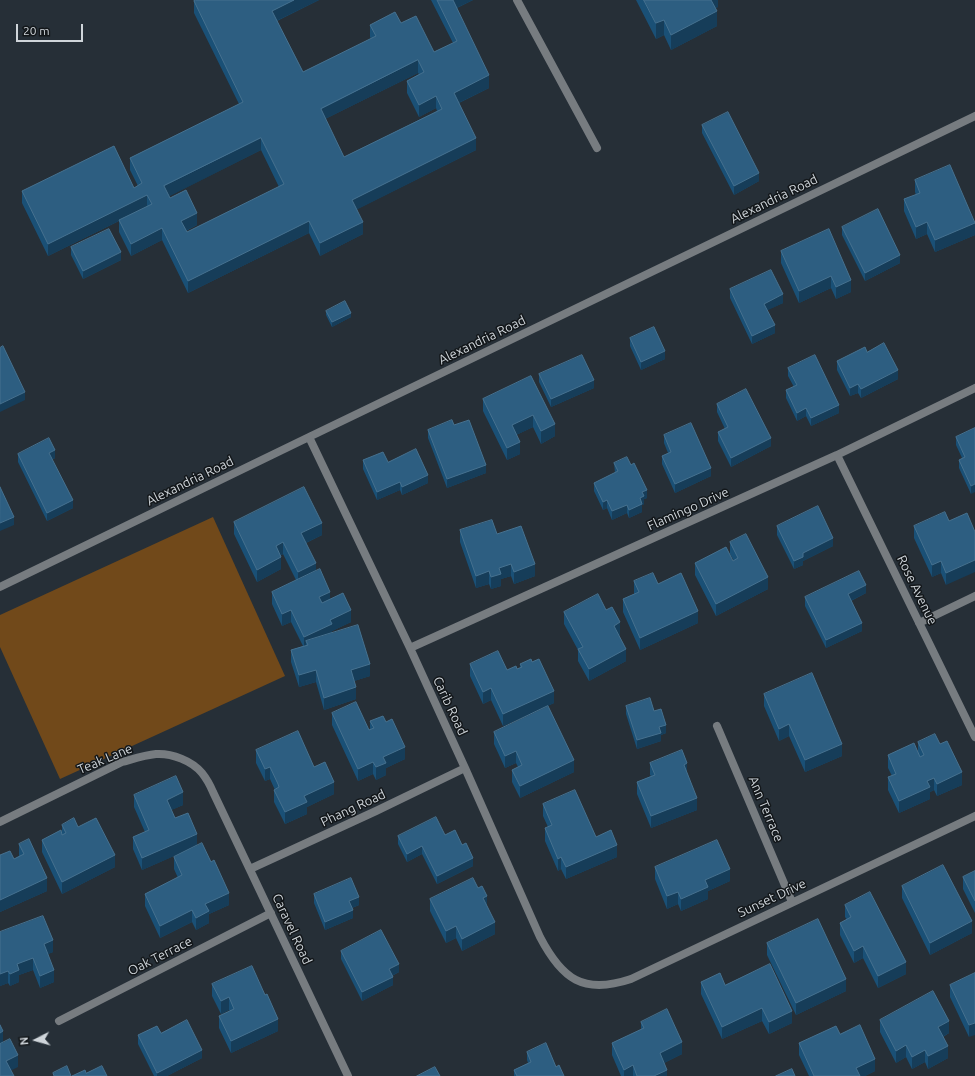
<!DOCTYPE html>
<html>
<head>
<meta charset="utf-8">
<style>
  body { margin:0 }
  #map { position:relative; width:975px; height:1076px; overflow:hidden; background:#262f37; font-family:Ubuntu,sans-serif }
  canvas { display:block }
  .north { position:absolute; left:16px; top:1020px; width:40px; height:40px; -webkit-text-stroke:3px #13171a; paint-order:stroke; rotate:264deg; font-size:11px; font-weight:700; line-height:16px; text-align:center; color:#cfd5da }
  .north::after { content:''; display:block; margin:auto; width:14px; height:18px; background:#cfd5da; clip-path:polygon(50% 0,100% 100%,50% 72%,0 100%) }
  .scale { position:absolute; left:16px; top:24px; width:67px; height:18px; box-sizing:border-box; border:2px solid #cfd5da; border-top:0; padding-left:5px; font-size:12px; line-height:14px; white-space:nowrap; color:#cfd5da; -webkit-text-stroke:3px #13171a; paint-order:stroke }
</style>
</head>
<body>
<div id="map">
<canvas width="975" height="1076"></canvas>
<div class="north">N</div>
<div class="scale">20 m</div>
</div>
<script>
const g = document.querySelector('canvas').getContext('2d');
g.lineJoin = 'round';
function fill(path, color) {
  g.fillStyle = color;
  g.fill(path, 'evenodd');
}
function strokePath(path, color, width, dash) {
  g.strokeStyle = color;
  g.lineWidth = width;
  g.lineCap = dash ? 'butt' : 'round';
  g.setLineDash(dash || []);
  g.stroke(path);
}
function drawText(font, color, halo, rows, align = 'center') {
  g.font = font + ' Ubuntu,sans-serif';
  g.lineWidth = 3;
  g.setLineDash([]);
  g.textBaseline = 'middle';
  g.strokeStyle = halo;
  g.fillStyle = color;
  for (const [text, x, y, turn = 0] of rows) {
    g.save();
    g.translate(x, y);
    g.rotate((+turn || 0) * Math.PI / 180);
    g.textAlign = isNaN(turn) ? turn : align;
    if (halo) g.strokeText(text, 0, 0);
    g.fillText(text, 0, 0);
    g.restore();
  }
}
fill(new Path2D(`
  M213 517 285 676 60 779 0 647V615Z`), '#71491a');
strokePath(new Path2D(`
  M517 0 597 148`), '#777c80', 8);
strokePath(new Path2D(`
  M309 437 410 648 465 768 540 937C562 979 583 995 631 979L975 816
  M837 455 975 737
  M0 587 309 437 975 116
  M919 623 975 596
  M410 648 837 455 975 388
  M717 726 792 902
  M0 822 122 762C133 759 145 755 156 754 172 753 192 761 202 773 206 778 210 785 213 792L348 1076
  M250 869 376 811 465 768
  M59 1021 271 913`), '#777c80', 8);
fill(new Path2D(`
  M196 0H319L277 21 303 72 371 39 370 37V25L401 23 434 52 453 43 431 0H473L457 8 489 88 459 103 476 150 357 209 363 234 320 256 309 233 188 293 162 240 131 256 119 232V221L48 256 22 203V191L134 188 138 186 130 170V158L239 104 194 13V1ZM418 73 419 74 407 81V93L419 117 436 108 437 111 344 157 325 119ZM261 150 279 187 187 232 186 231 197 225 170 198 169 196Z
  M636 0H718V7L715 8 717 26 671 50 664 35 656 39Z
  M702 125 759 181 734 195 702 133Z
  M915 180 975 235 935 252 927 234 916 239 904 211V199L916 195 915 192Z
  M842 227 900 263 865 281 842 235Z
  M829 229 851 292 836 299 831 288 799 303 781 263V251Z
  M71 247 121 260 83 279 71 255Z
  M730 289 783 303 767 310 775 333 752 344 730 298Z
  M326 311 351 317 332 327 326 315Z
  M630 338 665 359 641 370 630 346Z
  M837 361 898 379 861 398 858 393 850 396 837 370Z
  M788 368 839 413 811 426 806 416 797 421 786 398V390L794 387 788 376Z
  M539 374 594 388 551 407 539 382Z
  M531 376 555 436 541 444 533 427 516 435 520 454 507 460 483 411V399Z
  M717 404 771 446 731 467 718 441V432L725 429 717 412Z
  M454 425 486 473 447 488 428 438V430Z
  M975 428 971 494 959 468V460L962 458 956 445V437Z
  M664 435 711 476 675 493 662 464V456L668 453 664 443Z
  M18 454 55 458 52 460 73 508 47 521 18 462Z
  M363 460 388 462 428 483 402 495 400 490 377 500 363 469Z
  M614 463 647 498 644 499V504L642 505V512L629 518 627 513 612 520 607 508 603 510 594 491V483L615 473Z
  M949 521 946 585 941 573 932 577 914 538V526Z
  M234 522 322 535 306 543 316 571 330 599 351 622 332 631V633L370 676 354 681 356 699 324 710 316 682 299 687 291 662V650L303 646 291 622 282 626 272 604V592L296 580 283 554 280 556 281 569 257 582 234 534Z
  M777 526 833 546 803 561V565L794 569 777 535Z
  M460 530 497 534 535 576 514 584 511 576 501 579V586L491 589 489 584 476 588 460 542Z
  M730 542 768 589 716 616 695 575V563L734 561 730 554Z
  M634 581 658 584 698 623 640 650 623 612V599L634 594Z
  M866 593 851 601 862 631 826 648 805 606V597Z
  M606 610 620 635H619L626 661 589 681 578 661V650L564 624V612Z
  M470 664 507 670 517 669 520 668V664L554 703 503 726 491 700 483 704 470 676Z
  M764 694 842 756 805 772 789 736 779 741 764 706Z
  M626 706 654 711 666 733 661 735V741L637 749 626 714Z
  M332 713 369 730 370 729V721L405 759 386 768V775L376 780 373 774 358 781 332 725Z
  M494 732 574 772 520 798 512 782V770L518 767 516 763 505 768 494 744Z
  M918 742 940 744 962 785 937 796 934 790 930 792V799L899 813 888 790V777L892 776 888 768V755L918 754Z
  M256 750 314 767 334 794 307 807V814L285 824 274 802V790H275L270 779 265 781 256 763Z
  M650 763 687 774 697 810 651 828 637 794V782L651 776 650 775Z
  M134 795 183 805 171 810 175 818 197 845 229 905 209 914V923L196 930 192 922 160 938 145 906V894L178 878 174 869V857L185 851 142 870 133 849V837L145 832 134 807Z
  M543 804 596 837 617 857 566 879 561 869 558 871 545 841V828L548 827 543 816Z
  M62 825 78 827 115 867 62 894 42 852V840L62 833Z
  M445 835 462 845 473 866 437 884 422 854 407 862 398 844V836Z
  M19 844 47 891 0 912V855L14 859 19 856Z
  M655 867 730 881 708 891V899L681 911 678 904 667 909 655 879Z
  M975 871V913L963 889V877Z
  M902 886 972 933 930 955 902 898Z
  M314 894 359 905 352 908 353 918 325 930 314 903Z
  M430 899 487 906 495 934 462 951 456 938 446 943 430 911Z
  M845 905 906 974 878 988 863 958 854 963 840 935V923L847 920 845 917Z
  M0 932 53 952 48 954 54 982 40 988 33 970 19 975V982L10 986 8 983 0 986Z
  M767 943 846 991 796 1015 767 955Z
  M341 951 399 972 392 976 393 985 362 1001 341 959Z
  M975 973 969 1037 950 997V985Z
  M701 982 725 985 792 1023 769 1034 762 1021 722 1039 701 994Z
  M212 984 278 1031 231 1053 219 1028V1016L230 1011 229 1010 221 1014 212 996Z
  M880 1020 949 1033 943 1037 948 1058 928 1069 925 1062 912 1069 906 1057 896 1063 880 1032Z
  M641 1022 682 1054 664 1063 667 1076H621L612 1055V1043L641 1030Z
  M840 1034 875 1071 865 1076H809L799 1055V1043Z
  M138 1035 202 1058 167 1076H154L138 1044Z
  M527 1052 556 1067 564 1076H514V1070L528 1063 527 1060Z`), '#1a5076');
fill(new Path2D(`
  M294 0H319L272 23V11Z
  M452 0H473L452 10Z
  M709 0H718V7L709 11Z
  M717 11V26L671 50V35Z
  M664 20V35L656 39V23Z
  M418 60V73L321 121V109Z
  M489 75V88L454 105V93Z
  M436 96V108L419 117V105Z
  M261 138V150L164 199V186Z
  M476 138V150L352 212V200Z
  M759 173V181L734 195V186Z
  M147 195V207L48 256V244Z
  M197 213V225L181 233V221Z
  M309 221V233L188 293V281Z
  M363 222V234L320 256V243Z
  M927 222V234L916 239V227Z
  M975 223V235L935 252V240Z
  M162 228V240L131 256V244Z
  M121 252V260L83 279V271Z
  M900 255V263L865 281V273Z
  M831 276V288L799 303V291Z
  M851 280V292L836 299V287Z
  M783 294V303L764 312V304Z
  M351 313V317L332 327V322Z
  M775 325V333L752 344V336Z
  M665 351V359L641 370V362Z
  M898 370V379L861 398V389Z
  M594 380V388L551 407V399Z
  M858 384V393L850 396V388Z
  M25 392V400L0 412V404Z
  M839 405V413L811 426V418Z
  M806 408V416L797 421V413Z
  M533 415V427L512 437V425Z
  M555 424V436L541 444V431Z
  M771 438V446L731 467V458Z
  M520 442V454L507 460V448Z
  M55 450V458L49 461V453Z
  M486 465V473L447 488V479Z
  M711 468V476L675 493V484Z
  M428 475V483L402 495V487Z
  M400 482V490L377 500V492Z
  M975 484V492L971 494V486Z
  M647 490V498L644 499V504L642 505V512L629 518V510L640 498 642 492Z
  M73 500V508L47 521V513Z
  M607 500V508L603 510V502Z
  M627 505V513L612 520V511Z
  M14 517V525L0 531V523Z
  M322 523V535L301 545V533Z
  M833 538V546L803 561V565L794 569V561L803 553Z
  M283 542V554L276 558V546Z
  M281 557V569L257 582V570Z
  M975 560V572L946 585V573Z
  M941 561V573L932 577V565Z
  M316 563V575L298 584V572Z
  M511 564V576L501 579V586L491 589V577L499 568Z
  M535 564V576L514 584V572Z
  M489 571V584L476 588V576Z
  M768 577V589L716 616V604Z
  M866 585V593L848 602V594Z
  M330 592V604L319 609V597Z
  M291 610V622L282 626V614Z
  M351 610V622L332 631V636L308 645 306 641V648L304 649V637L330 620Z
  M698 611V623L640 650V638Z
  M620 622V635L614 638V626Z
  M862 623V631L826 648V640Z
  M626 649V661L589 681V669Z
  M370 664V676L351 682V670Z
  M316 670V682L299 687V675Z
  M356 687V699L324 710V698Z
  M491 688V700L483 704V692Z
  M554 691V703L503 726V714Z
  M789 724V736L779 741V729Z
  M666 725V733L661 735V741L637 749V740L659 727Z
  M842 744V756L805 772V760Z
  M405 747V759L386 768V775L376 780V767L383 757Z
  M516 751V763L505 768V756Z
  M574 760V772L520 798V786Z
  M373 762V774L358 781V769Z
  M687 763V775L684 765Z
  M270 767V779L265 781V769Z
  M962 772V785L937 796V784Z
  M934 778V790L930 792V799L899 813V801L927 781Z
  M334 782V794L307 807V814L285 824V812L304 796Z
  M183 792V805L167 812V800Z
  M697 798V810L651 828V816Z
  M197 834V846L142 870V858Z
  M617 845V857L566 879V867Z
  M422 846V854L407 862V854Z
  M115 855V867L62 894V882Z
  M561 857V869L558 871V859Z
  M473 858V866L437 884V876Z
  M730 869V881L708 891V899L681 911V899L705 880Z
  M47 878V891L0 912V900Z
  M678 892V904L667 909V896Z
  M229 893V905L209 914V923L196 930V918L205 904Z
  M487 896V908L483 898Z
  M359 897V905L349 909V901Z
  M192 910V922L160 938V926Z
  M353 910V918L325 930V922Z
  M972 921V933L930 955V943Z
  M495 922V934L462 951V939Z
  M456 926V938L446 943V931Z
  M53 940V952L44 956V944Z
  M863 946V958L854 963V951Z
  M33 958V970L19 975V982L10 986V974L17 964Z
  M906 962V974L878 988V976Z
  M399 964V972L389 977V969Z
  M54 970V982L40 988V976Z
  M8 971V983L0 986V974Z
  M393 977V985L362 1001V992Z
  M846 979V991L796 1015V1003Z
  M229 997V1010L221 1014V1001Z
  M762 1008V1021L722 1039V1027Z
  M792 1011V1023L769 1034V1022Z
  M278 1019V1031L231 1053V1041Z
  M949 1021V1033L938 1039V1027Z
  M975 1023V1035L969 1037V1025Z
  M3 1031V1044L0 1045V1033Z
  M682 1042V1054L660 1065V1053Z
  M906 1045V1057L896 1063V1051Z
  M948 1046V1058L928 1069V1056Z
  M202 1050V1058L167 1076H157V1073Z
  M925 1050V1062L912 1069V1057Z
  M18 1055V1067L6 1073V1061Z
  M875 1059V1071L865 1076H856V1068Z
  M633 1065V1076H624V1070Z
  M667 1070V1076H654Z`), '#163d59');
const building = new Path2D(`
  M196 0H294L272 11 303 72 376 36 370 25 395 12 401 23 416 16 434 52 457 41 437 0H453L489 75 454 93 476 138 352 200 363 222 320 243 309 221 188 281 162 228 131 244 119 220 152 204 147 195 48 244 22 191 114 146 134 188 142 183 130 158 243 102 194 1ZM418 60 424 72 407 81 419 105 436 96 442 109 344 157 321 109ZM261 138 284 184 187 232 181 221 197 213 186 190 170 198 164 186Z
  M644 0H711L717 11 671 35 664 20 656 23Z
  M728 112 759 173 734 186 702 125Z
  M950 165 975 223 935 240 927 222 916 227 904 199 920 193 915 180Z
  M878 209 900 255 865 273 842 227Z
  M109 229 121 252 83 271 71 247Z
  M829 229 851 280 836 287 831 276 799 291 781 251Z
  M771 270 783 294 764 304 775 325 752 336 730 289Z
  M345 301 351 313 332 322 326 311Z
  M654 327 665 351 641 362 630 338Z
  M884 343 898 370 861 389 858 384 850 388 837 361 865 347 867 352Z
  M3 346 25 392 0 404V348Z
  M582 355 594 380 551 399 539 374Z
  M815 355 839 405 811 418 806 408 797 413 786 390 797 385 788 368Z
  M531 376 555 424 541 431 533 415 512 425 520 442 507 448 483 399Z
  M746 389 771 438 731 458 718 432 728 427 717 404Z
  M452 420 454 425 469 420 486 465 447 479 428 430Z
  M691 423 711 468 675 484 662 456 671 452 664 435Z
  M975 428V484L971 486 959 460 965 457 956 437Z
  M49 438 55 450 49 453 73 500 47 513 18 454Z
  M416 449 428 475 402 487 400 482 377 492 363 460 383 452 388 462Z
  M627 457 631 465 634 463 647 490 642 492 644 496 640 498 642 504 629 510 627 505 612 511 607 500 603 502 594 483 618 471 614 463Z
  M0 487 14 517 0 523Z
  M304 487 322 523 301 533 316 563 298 572 283 542 276 546 281 557 257 570 234 522Z
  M818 506 833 538 803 553V557L794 561 777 526Z
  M945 512 949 521 967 513 975 532V560L946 573 941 561 932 565 914 526Z
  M492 520 497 534 521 526 535 564 514 572 511 564 499 568 501 574 491 577 489 571 476 576 460 530Z
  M746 534 768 577 716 604 695 563 726 547 733 561 738 558 730 542Z
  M320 569 330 592 319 597 322 603 343 593 351 610 330 620 332 624 304 637 291 610 282 614 272 592Z
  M859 571 866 585 848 594 862 623 826 640 805 597Z
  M653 573 658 584 681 573 698 611 640 638 623 599 639 592 634 581Z
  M598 594 606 610 612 607 620 622 614 626 626 649 589 669 578 649 583 647 564 612Z
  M358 625 370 664 351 670 356 687 324 698 316 670 299 675 291 650 308 645 306 641Z
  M498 651 507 670 516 666 517 669 522 667 520 664 531 659 532 662 539 659 554 691 503 714 491 688 483 692 470 664Z
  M812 673 842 744 805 760 789 724 779 729 764 694Z
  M650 698 654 711 661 709 666 725 659 727 661 733 637 740 626 706Z
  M356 702 369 730 374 728 370 721 383 716 386 722 392 719 405 747 383 757 386 763 376 767 373 762 358 769 332 713Z
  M548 706 574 760 520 786 512 770 522 765 516 751 505 756 494 732Z
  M298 731 314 767 325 762 334 782 304 796 307 802 285 812 274 790 279 787 278 784 270 767 265 769 256 750Z
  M935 734 940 744 947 741 962 772 937 784 934 778 927 781 930 787 899 801 888 777 896 774 888 755 914 743 920 757 924 755 918 742Z
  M682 750 687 763 684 765 697 798 651 816 637 782 655 775 650 763Z
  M176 776 183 792 167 800 175 818 188 813 197 834 142 858 133 837 149 830 134 795Z
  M575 790 596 837 611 830 617 845 566 867 561 857 558 859 545 828 552 825 543 804Z
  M436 817 445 835 455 830 462 845 466 843 473 858 437 876 422 846 407 854 398 836Z
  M74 818 78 827 96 818 115 855 62 882 42 840 61 830 62 835 66 833 62 825Z
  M29 839 47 878 0 900V855L10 851 14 859 24 854 19 844Z
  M717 840 730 869 705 880 708 887 681 899 678 892 667 896 655 867Z
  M202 843 211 862 214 860 229 893 205 904 209 911 196 918 192 910 160 926 145 894 182 875 174 857Z
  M943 865 972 921 930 943 902 886Z
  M975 871V901L963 877Z
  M351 878 359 897 349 901 353 910 325 922 314 894Z
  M473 878 478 888 482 886 487 896 483 898 495 922 462 939 456 926 446 931 430 899Z
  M870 892 906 962 878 976 863 946 854 951 840 923 851 917 845 905Z
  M43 916 53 940 44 944 54 970 40 976 33 958 17 964 19 970 10 974 8 971 0 974V932Z
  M818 919 846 979 796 1003 767 943Z
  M381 930 399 964 389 969 393 977 362 992 341 951Z
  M770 964 792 1011 769 1022 762 1008 722 1027 701 982 720 973 725 985Z
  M252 966 265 995 267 994 278 1019 231 1041 219 1016 234 1009 229 997 221 1001 212 984Z
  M975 973V1023L969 1025 950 985Z
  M933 991 949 1021 938 1027 948 1046 928 1056 925 1050 912 1057 906 1045 896 1051 880 1020Z
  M667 1009 682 1042 660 1053 667 1070 654 1076H637L633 1065 624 1070 612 1043 644 1028 641 1022Z
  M187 1020 202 1050 157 1073 138 1035 157 1026 161 1033Z
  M0 1025 3 1031 0 1033Z
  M860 1025 875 1059 856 1068 860 1076H814L799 1043 836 1026 840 1034Z
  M10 1039 18 1055 6 1061 14 1076H0V1044Z
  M546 1043 556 1067 559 1065 564 1076H517L514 1070 531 1062 527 1052Z
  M67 1066 71 1076H54L53 1073Z
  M102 1066 107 1076H72L85 1070 86 1073Z
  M435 1067 440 1076H417Z
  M792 1069 795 1076H776Z`);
fill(building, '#2d5e81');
strokePath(building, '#46718f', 1);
drawText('13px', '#cfd5da', '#13171a', [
  ["Alexandria Road",774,199,-26],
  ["Alexandria Road",482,340,-26],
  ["Alexandria Road",190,481,-26],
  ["Flamingo Drive",688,509,-24],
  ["Rose Avenue",917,590,64],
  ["Carib Road",450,706,65],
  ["Teak Lane",105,759,-23],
  ["Phang Road",353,808,-25],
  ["Ann Terrace",766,809,67],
  ["Sunset Drive",772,898,-25],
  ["Caravel Road",292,929,65],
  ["Oak Terrace",160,956,-27]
]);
</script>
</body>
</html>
